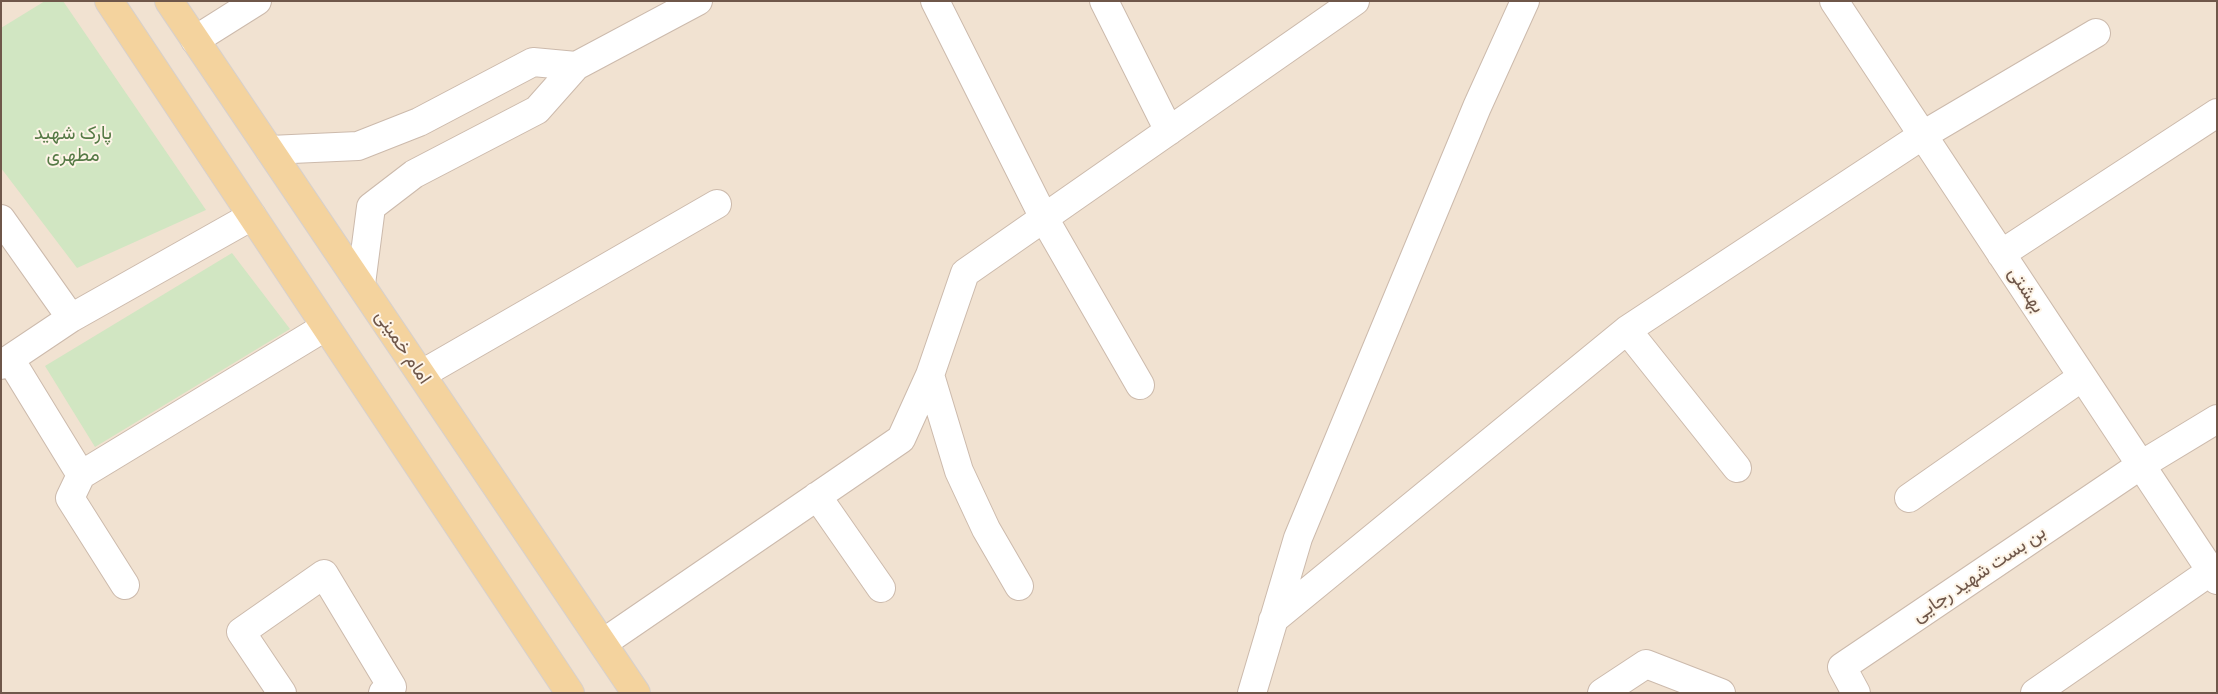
<!DOCTYPE html>
<html>
<head>
<meta charset="utf-8">
<style>
  body { margin:0 }
  #map { position:relative; width:2218px; height:694px; overflow:hidden; background:#faf0e1; font-family:Cabin,sans-serif }
  canvas { display:block }
  .frame { position:absolute; inset:0; border:2px solid #6f574a; pointer-events:none }
</style>
</head>
<body>
<div id="map">
<canvas width="2218" height="694"></canvas>
<div class="frame"></div>
</div>
<script>
const g = document.querySelector('canvas').getContext('2d');
g.lineJoin = 'round';
function fill(path, color) {
  g.fillStyle = color;
  g.fill(path, 'evenodd');
}
function strokePath(path, color, width, dash) {
  g.strokeStyle = color;
  g.lineWidth = width;
  g.lineCap = dash ? 'butt' : 'round';
  g.setLineDash(dash || []);
  g.stroke(path);
}
function drawText(font, color, halo, rows, align = 'center') {
  g.font = font + ' Cabin,Vazirmatn,sans-serif';
  g.lineWidth = 4;
  g.setLineDash([]);
  g.textBaseline = 'middle';
  g.strokeStyle = halo;
  g.fillStyle = color;
  for (const [text, x, y, turn = 0] of rows) {
    g.save();
    g.translate(x, y);
    g.rotate((+turn || 0) * Math.PI / 180);
    g.textAlign = isNaN(turn) ? turn : align;
    if (halo) g.strokeText(text, 0, 0);
    g.fillText(text, 0, 0);
    g.restore();
  }
}
fill(new Path2D(`
  M1 1H2217V693H1Z`), '#f1e2d1');
fill(new Path2D(`
  M45 1H63L206 210 77 268 1 168V28Z
  M232 253 290 329 95 447 45 366Z`), '#d1e6c2');
const minor = new Path2D(`
  M935 1 1044 218 1140 385
  M1104 1 1169 131
  M1834 1 2217 580
  M195 40 257 1
  M576 66 698 1
  M270 150 358 146 419 122 533 62 576 66 537 110 414 174 371 207 361 284
  M1 219 71 318
  M2001 254 2217 113
  M1627 330 1737 468
  M10 359 81 475 325 327
  M1 365 71 318 252 216
  M422 374 717 204
  M930 375 959 471 986 529 1019 586
  M81 475 70 498 125 585
  M817 496 881 588
  M1909 498 2082 377
  M1273 620 1627 330 1923 135 2096 33
  M603 643 901 439 930 375 965 273 1355 1
  M282 693 241 632 324 574 392 687 383 693
  M1252 693 1298 538 1477 107 1525 1
  M1602 693 1646 664 1721 693
  M1856 693 1842 667 2141 465 2217 419
  M2035 693 2211 571`);
const major = new Path2D(`
  M109 1 570 693
  M169 1 636 693`);
strokePath(minor, '#ccbaac', 30);
strokePath(major, '#d7d0cc', 30);
strokePath(minor, '#fff', 28);
strokePath(major, '#f4d39e', 28);
drawText('19px', '#567a46', '#fdf4e7', [
  ["پارک شهید",73,133],
  ["مطهری",73,155]
]);
drawText('19px', '#6f574a', '#fdf4e7', [
  ["بهشتی",2026,290,57],
  ["امام خمینی",403,347,56],
  ["بن بست شهید رجایی",1979,574,-34]
]);
</script>
</body>
</html>
